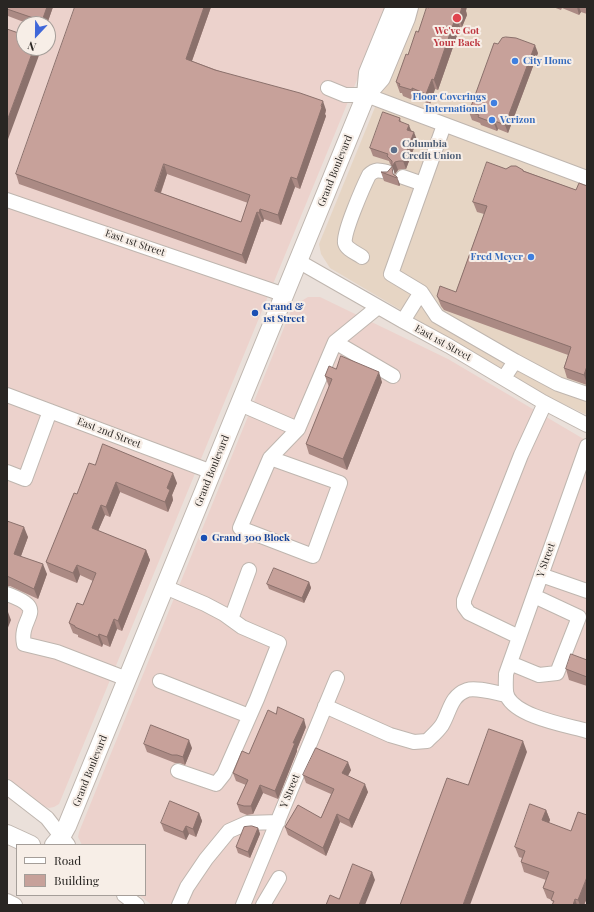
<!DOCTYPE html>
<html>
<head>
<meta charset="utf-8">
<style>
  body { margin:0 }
  #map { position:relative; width:594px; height:912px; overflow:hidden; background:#eae0da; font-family:"Playfair Display",serif }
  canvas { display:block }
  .frame { position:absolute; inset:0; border:8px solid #292623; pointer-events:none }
  .legend { position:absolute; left:16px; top:844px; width:130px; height:52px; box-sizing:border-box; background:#f7eee7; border:1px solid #a59e99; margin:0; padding:5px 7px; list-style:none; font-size:12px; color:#292623 }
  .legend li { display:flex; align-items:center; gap:8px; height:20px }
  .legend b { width:20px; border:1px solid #a59e99 }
  .north { position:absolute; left:16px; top:16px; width:40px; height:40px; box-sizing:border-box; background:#f7eee7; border:1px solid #a59e99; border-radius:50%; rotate:202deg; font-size:11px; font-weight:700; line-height:16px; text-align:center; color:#292623 }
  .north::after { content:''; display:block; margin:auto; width:14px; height:18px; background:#3f67d9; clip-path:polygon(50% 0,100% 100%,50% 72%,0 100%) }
</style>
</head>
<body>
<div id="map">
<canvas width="594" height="912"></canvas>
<div class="frame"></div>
<ul class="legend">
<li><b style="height:5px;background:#fff"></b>Road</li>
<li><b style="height:11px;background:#c7a19a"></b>Building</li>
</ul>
<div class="north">N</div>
</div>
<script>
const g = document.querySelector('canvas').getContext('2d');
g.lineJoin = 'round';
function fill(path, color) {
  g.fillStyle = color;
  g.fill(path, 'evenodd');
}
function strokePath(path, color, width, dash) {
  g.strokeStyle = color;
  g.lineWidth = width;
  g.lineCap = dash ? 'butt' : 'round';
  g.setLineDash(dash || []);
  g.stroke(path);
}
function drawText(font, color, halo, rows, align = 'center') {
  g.font = font + ' "Playfair Display",serif';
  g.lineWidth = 4;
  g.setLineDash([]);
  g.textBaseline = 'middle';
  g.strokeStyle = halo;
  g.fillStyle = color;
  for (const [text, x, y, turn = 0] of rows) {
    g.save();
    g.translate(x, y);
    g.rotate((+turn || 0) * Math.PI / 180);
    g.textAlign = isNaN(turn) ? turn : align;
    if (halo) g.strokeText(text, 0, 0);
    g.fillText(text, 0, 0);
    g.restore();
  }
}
fill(new Path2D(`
  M416 7H587V415L544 395 330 268 321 254 319 244Z`), '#e6d5c4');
fill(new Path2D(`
  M7 7H387L59 804 54 807 49 808 43 806 7 778ZM24 24H48V48H24Z
  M308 297H320L448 359 587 441V905H152L139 895H145V845H82L78 837 79 832 290 313 298 303Z`), '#ecd2cc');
const minor = new Path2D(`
  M328 88 345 95H366L587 178
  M444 125 391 274 421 292 437 316 515 361 504 378
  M403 177 423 184
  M7 200 285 295
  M362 257C357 253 347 250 345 243 342 235 364 185 369 175 375 169 379 170 387 172
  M298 261 403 321 449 346 543 402 587 425
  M403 321 421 292
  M335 342 393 376
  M515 361 558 384 587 394
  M7 395 212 472
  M240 404 298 429 335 342 378 307
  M587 446 506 674C506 681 505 690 507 696 517 717 566 725 587 731
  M270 458 340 483 313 556 240 528 270 458 298 429
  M7 472 25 479 50 411
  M541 575 587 591
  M165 587 205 604 224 614 242 627 279 643 257 699 224 774 216 784 178 771
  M7 594C51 610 18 616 24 644L57 652 127 679
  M231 619 249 570
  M519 637 469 613 464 606V600L521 455 545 403
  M510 663 539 675 557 673 579 617 534 596
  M160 681 249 716
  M325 706 390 735 414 742 427 741C432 736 438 731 442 725 450 712 450 696 467 690 476 687 496 693 507 695
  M7 787 47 818 68 845
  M124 895 137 905
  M7 901 15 905
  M179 905 187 887 206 859 229 831 247 823 278 822
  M243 905 337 678
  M263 905 279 878`);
const major = new Path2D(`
  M366 95 381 78 406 18 409 7
  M7 834 31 845
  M54 845 61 837 67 826 366 95 368 73 395 7`);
strokePath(minor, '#bfb6af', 16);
strokePath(major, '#bfb6af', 20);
strokePath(minor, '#fff', 14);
strokePath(major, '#fff', 18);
fill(new Path2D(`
  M7 7H53L47 24H29L8 16 7 14Z
  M211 7 192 61 326 110 325 114 326 116 300 189 295 187 281 225 264 219 263 222H261L246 264 19 184 16 174ZM167 174 248 203 241 222 161 193Z
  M553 7H587V14L581 12 579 15 562 8 561 10Z
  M429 8 466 11 467 15 462 27H460L438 90 435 89 430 104 416 99 415 101 403 96 402 93H400L396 82Z
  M498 44 538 53 508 133 498 129 497 131 481 125 480 123 472 120 469 112Z
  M400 118 401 122 412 131 417 140 406 169H402L398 170 395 174 393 167 390 164 389 161 373 156 370 148Z
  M506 169 523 170 524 171 576 190 587 186V385L567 378 564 368 568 355 444 310 441 306 437 296 456 292 484 214 477 212 473 202Z
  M381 172 395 175 397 177 400 185 399 186 384 181Z
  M336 369 382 382 347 470 309 454 306 444 329 387 325 376Z
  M95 465 177 483 172 495 173 500 168 512 120 492 110 517 105 515 98 531 146 550 150 560 122 631 117 629 110 647 103 644 102 647 78 637V635L73 633 69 623 83 605 93 581 80 575 77 583 50 572 46 562 77 494Z
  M7 521 28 537 21 556 47 574 38 599 10 586H7Z
  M309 582 311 588 304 603 269 589 267 584Z
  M587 660V686L569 680 566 669Z
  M306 727 297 749V751L278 799 263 793 253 814 247 815 240 812 237 804 246 785 236 781 233 773 249 754Z
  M144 744 192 748 185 765 180 763H175L147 752Z
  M351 770 348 776 368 792 352 828 340 822 326 856 288 835 285 827 321 818 331 794 306 783 303 775Z
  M546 810 550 820 549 822 587 898 584 905H552L553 903 552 900 547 898 543 888 546 880 524 872 521 862 522 858 519 857 515 847Z
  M199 813 202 821 196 837 189 834 186 840 164 831 161 823Z
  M258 828 260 834 250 858 238 853 236 847Z`), '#ab8a84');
fill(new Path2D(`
  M47 7H53L47 24H43L42 21Z
  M204 7H211L189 69 186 59Z
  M462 7H467L466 11 467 15 462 27 459 17Z
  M577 7H579L581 12 579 15Z
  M456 16 460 27 438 90 434 80Z
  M535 45 538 53 508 133 505 125Z
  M34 48H40L41 50 7 142V121Z
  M432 79 435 89 430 104 426 94Z
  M412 88 416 99 415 101 412 90Z
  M323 101 326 110 325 114 326 116 300 189 297 179Z
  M495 121 498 129 497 131 494 123Z
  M409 125 412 133 407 130Z
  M414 132 417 140 406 169 403 161Z
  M395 162 398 170 395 174 392 166Z
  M164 164 167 174 158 200 155 191Z
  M291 177 295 187 281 225 278 215Z
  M397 177 400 185 399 186 397 178Z
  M260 209 264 219 263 222 259 213Z
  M257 212 261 222 246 264 242 255Z
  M587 366V384L584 375Z
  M379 372 382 382 347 470 343 459Z
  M173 473 177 483 172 495 173 500 168 512 165 502 167 488Z
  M116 482 120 492 110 517 106 507Z
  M101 505 105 515 95 538 92 528Z
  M24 527 28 537 18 564 14 554Z
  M146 550 150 560 122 631 118 621Z
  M43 564 47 574 38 599 34 589Z
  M77 565 80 575 77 583 73 573Z
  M309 582 311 588 304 603 302 598Z
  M8 612 11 620 7 630V614Z
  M114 619 117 629 110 647 107 637Z
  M99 634 103 644 102 647 98 637Z
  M304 719 306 727 297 749V751L278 799 275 791 293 743Z
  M189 740 192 748 185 765 183 757Z
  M523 741 527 752 470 905H463Z
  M348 762 351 770 345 781 342 773Z
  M365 784 368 792 352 828 349 820Z
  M260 785 263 793 253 814 251 806Z
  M546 810 550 820 546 830 542 820Z
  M199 813 202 821 196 837 193 829Z
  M337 814 340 822 326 856 323 848Z
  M186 826 189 834 186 840 183 832Z
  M258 828 260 834 250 858 248 852Z
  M372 872 375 880 365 905H359Z
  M587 877V898L584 905H580L578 900Z
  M575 899 577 905H573Z`), '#8b716c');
const building = new Path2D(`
  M7 7H47L42 21 7 9Z
  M75 7H204L186 59 215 70 300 93 323 101 321 106 322 107 297 179 291 177 278 215 260 209 259 213 257 212 242 255 16 174ZM164 164 250 195 241 222 155 191Z
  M427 7 429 8V7H462L459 17 456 16 434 80 432 79 426 94 412 88V90L399 86 400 84 396 82 406 54 408 55 416 31 418 32Z
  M7 29 24 35V48H34L7 121Z
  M506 37 516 38 535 45 505 125 495 121 494 123 478 117 479 115 469 112 494 43 498 44 502 38Z
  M383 112 400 118 399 121 409 125 407 130 414 132 403 161H399L395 162 392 166V161L387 156 388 154 370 148Z
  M487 162 506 169 511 166H516L523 170V171L576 190 579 183 587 186V366L584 375 564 368 571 347 440 300 437 296 440 286 456 292 487 206 473 202Z
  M392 167 393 174 397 177V178L381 172H387Z
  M341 356 379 372 343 459 306 444 332 379 325 376 329 366 336 369Z
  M103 444 173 473 167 488 170 490 165 502 116 482 106 507 101 505 92 528 146 550 118 621 114 619 107 637 99 634 98 637 75 627V626L69 623 77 603 83 605 96 573 77 565 73 573 46 562 74 493 77 494 89 463 95 465Z
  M7 521 24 527 14 554 43 564 34 589 7 576Z
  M274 568 309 582 302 598 267 584Z
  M571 654 587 660V677L566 669Z
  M278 707 304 719 293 743H295L275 791 260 785 251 806H244L237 804 248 780 233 773 242 751 249 754 268 710 276 714Z
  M151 725 189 740 183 757 177 755H172L144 744Z
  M489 729 523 741 463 905H400L447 778 468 785Z
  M316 748 348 762 342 773 365 784 349 820 337 814 323 848 285 827 298 805 321 818 334 789 303 775Z
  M170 801 199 813 193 829 186 826 183 832 161 823Z
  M530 804 546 810 542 820 571 831 578 812 587 815V877L578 900 575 899 573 905H552L554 901 551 900 554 892 543 888 549 872 521 862 525 851 515 847Z
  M252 826 258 828 248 852 236 847 244 827Z
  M353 864 372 872 359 905H326L330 895 339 899Z`);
fill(building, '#c7a19a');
strokePath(building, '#8b716c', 1);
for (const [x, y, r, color] of [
  [457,18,5,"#e0444e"],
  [515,61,4,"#3f7fe0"],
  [494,103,4,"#3f7fe0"],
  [492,120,4,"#3f7fe0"],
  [394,150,4,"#5c6f8a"],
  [531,257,4,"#3f7fe0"],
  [255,313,4,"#1a4fb4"],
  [204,538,4,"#1a4fb4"]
]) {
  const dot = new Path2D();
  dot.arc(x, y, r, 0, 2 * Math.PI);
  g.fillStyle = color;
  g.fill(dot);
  strokePath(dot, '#f7eee7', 1.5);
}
drawText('bold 10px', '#be3a42', '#f7eee7', [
  ["We've Got",457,31],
  ["Your Back",457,43]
]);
drawText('bold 10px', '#366cbe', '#f7eee7', [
  ["City Home",523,61],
  ["Floor Coverings",486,97,"right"],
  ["International",486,109,"right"],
  ["Verizon",500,120],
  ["Fred Meyer",523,257,"right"]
], 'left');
drawText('bold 10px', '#4e5e75', '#f7eee7', [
  ["Columbia",402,144],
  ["Credit Union",402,156]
], 'left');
drawText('10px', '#292623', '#f7eee7', [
  ["Grand Boulevard",335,171,-68],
  ["East 1st Street",135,243,19],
  ["East 1st Street",443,343,29],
  ["East 2nd Street",109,433,21],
  ["Grand Boulevard",212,471,-68],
  ["Y Street",546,560,-70],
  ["Grand Boulevard",90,771,-68],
  ["Y Street",290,791,-68]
]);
drawText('bold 10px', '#164399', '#f7eee7', [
  ["Grand &",263,307],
  ["1st Street",263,319],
  ["Grand 300 Block",212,538]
], 'left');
</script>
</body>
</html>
